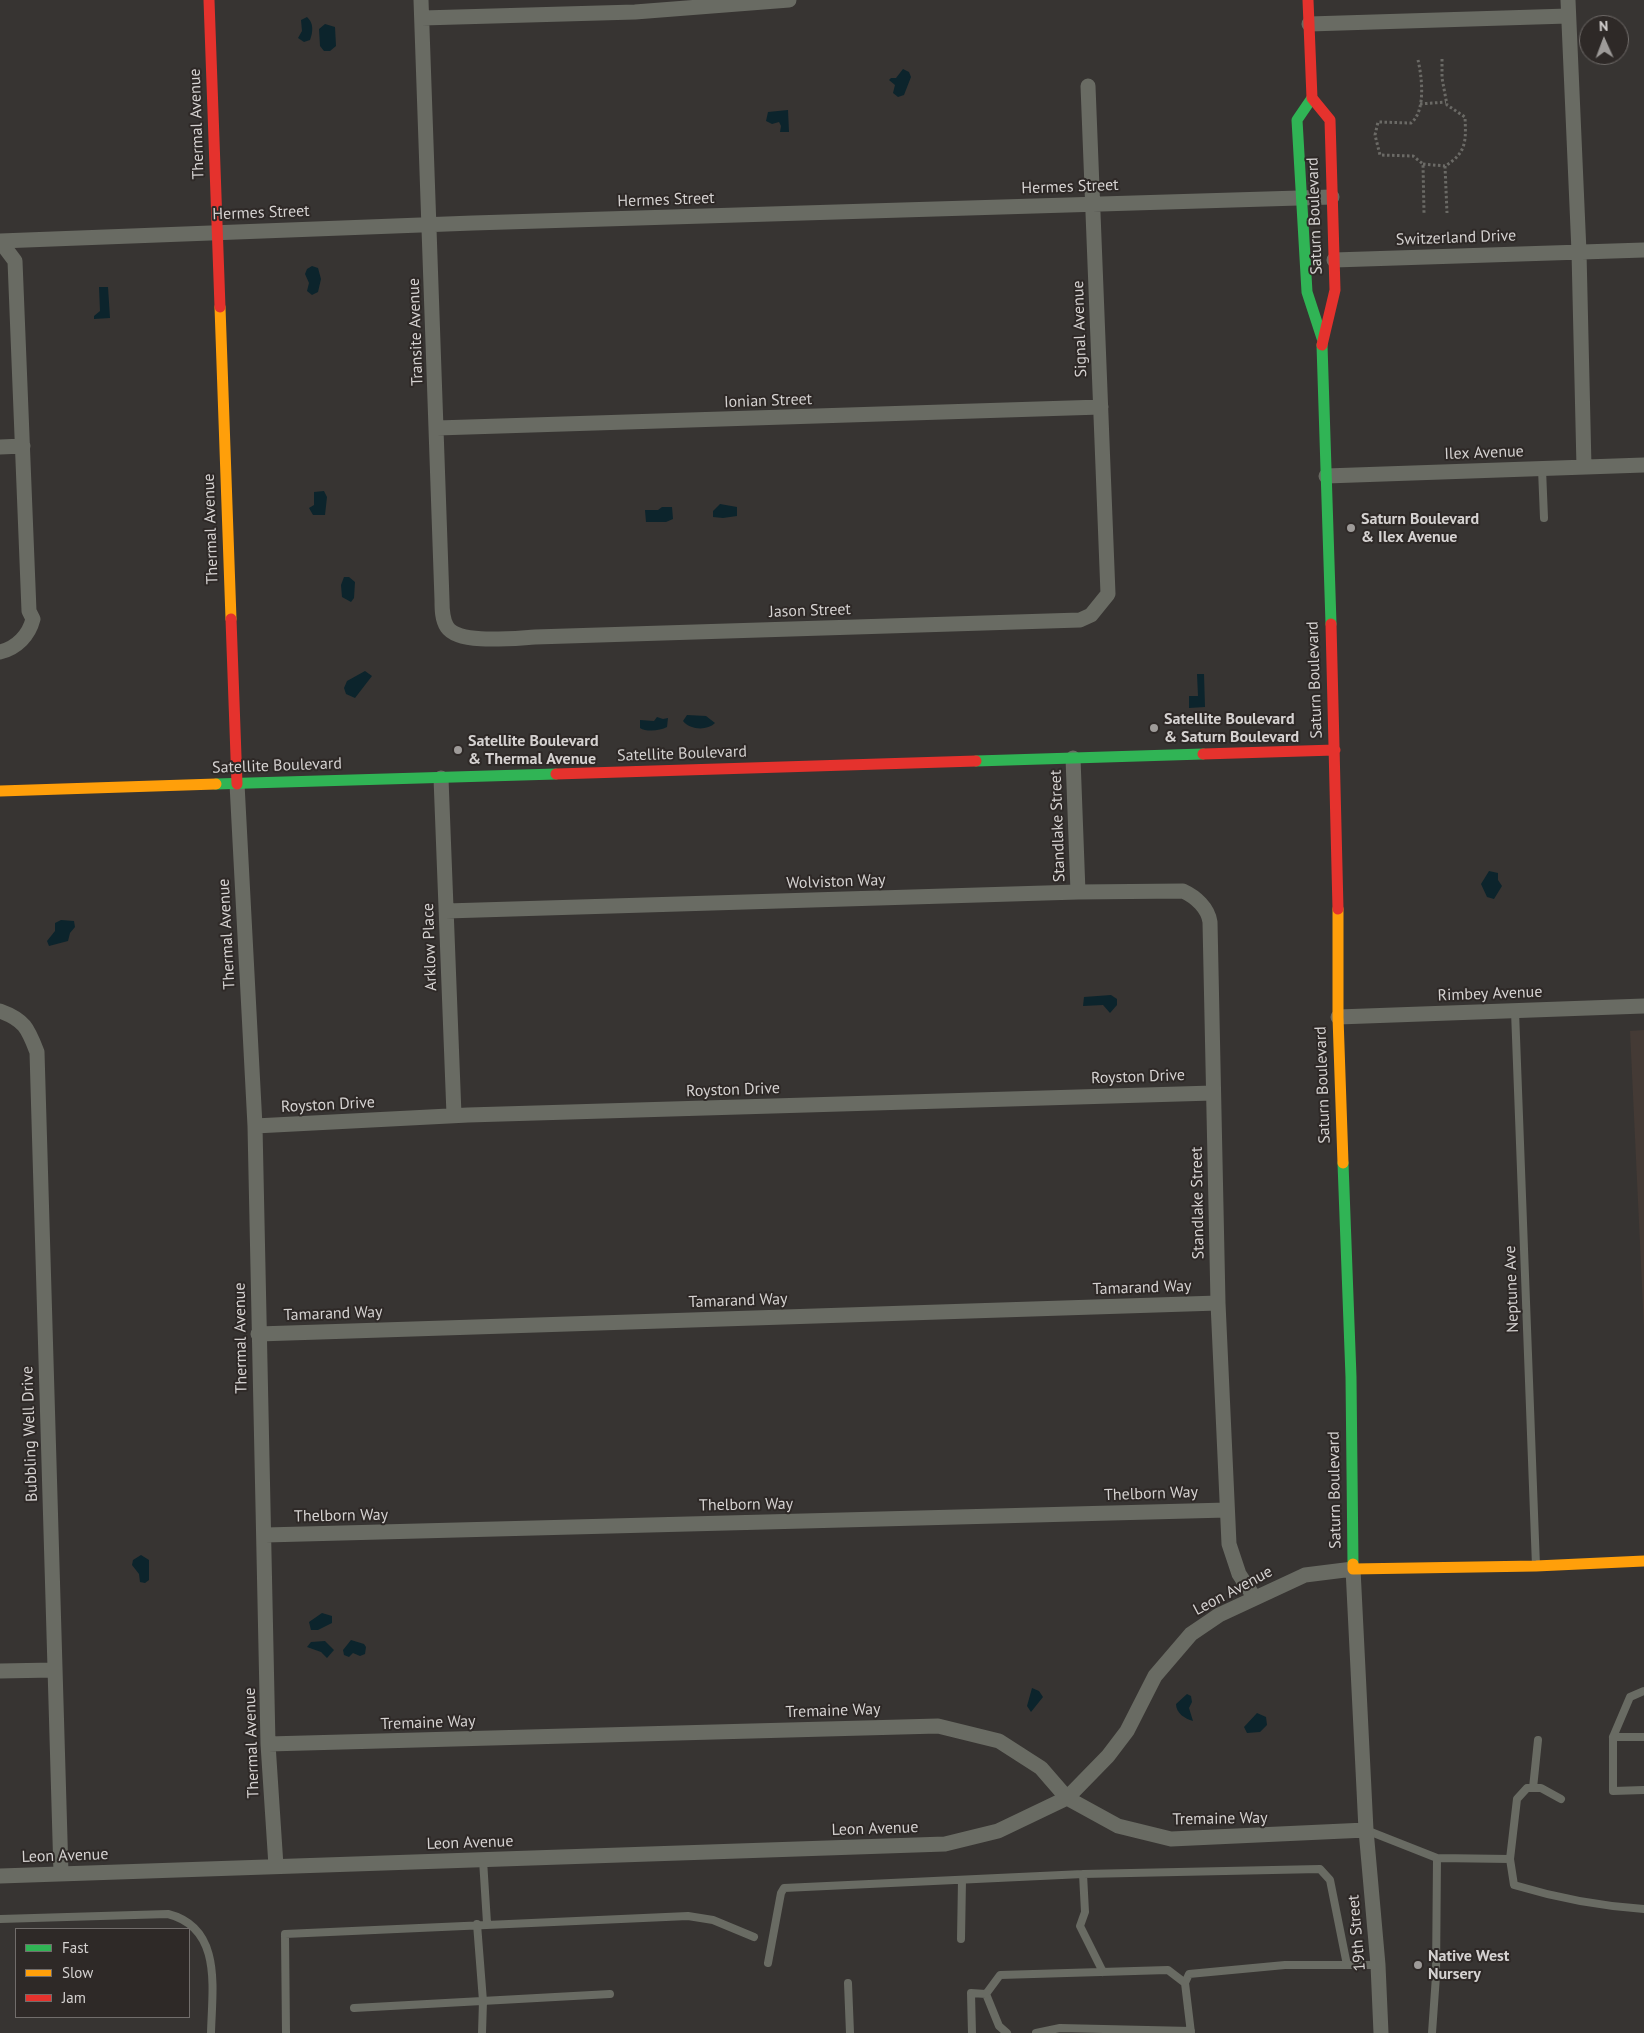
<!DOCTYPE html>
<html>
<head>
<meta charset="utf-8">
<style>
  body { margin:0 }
  #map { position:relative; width:1644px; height:2033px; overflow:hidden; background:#373432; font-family:"PT Sans",sans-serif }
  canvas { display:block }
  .legend { position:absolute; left:15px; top:1928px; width:175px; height:90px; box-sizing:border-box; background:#2e2927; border:1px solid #716d6b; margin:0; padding:6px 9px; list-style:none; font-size:15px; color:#d5d2d1 }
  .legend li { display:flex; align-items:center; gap:10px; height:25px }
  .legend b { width:25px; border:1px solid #716d6b }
  .north { position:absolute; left:1579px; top:15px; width:50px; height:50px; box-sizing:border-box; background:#2e2927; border:1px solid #716d6b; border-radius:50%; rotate:358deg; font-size:14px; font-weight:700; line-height:20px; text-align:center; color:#d5d2d1 }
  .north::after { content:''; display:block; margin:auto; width:18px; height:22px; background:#9e9b99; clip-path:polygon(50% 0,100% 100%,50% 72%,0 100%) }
</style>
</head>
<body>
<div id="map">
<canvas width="1644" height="2033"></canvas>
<ul class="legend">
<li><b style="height:6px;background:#30b455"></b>Fast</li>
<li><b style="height:6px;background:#ff9f0a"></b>Slow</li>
<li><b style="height:6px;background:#e5322d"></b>Jam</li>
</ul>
<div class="north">N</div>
</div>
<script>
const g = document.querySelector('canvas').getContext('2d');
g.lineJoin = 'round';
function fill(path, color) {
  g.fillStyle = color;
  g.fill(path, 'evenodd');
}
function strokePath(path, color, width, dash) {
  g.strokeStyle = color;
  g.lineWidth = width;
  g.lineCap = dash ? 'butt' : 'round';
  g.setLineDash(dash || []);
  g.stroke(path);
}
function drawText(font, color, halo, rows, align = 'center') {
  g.font = font + ' "PT Sans",sans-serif';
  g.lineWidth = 4;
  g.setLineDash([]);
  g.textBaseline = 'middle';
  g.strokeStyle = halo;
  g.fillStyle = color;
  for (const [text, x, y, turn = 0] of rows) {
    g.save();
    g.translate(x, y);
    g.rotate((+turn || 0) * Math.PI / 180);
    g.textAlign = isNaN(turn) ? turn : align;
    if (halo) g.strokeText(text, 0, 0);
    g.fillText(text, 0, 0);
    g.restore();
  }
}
fill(new Path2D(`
  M1644 1030V1329L1630 1031Z`), '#443a35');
fill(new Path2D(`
  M307 17C314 23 313 32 310 40L304 42 298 38 302 31 301 20Z
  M325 24 335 27 336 46 330 51H324L320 46 319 29Z
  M903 69 909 72 911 77 904 95 898 97 893 93 895 85 889 80 891 78H896Z
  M788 110 789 132H780L781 126 779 122 772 124 766 121 768 112Z
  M312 266 318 268 321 279 318 292 312 295 307 291 309 283 305 274 307 269Z
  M99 287H108L110 318 94 319V316L100 311Z
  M324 491 327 497 325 515H313L309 508 314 505V492Z
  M720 504 737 507V516L723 518 713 517V511Z
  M662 507H672L673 519 666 522H646L645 510H658Z
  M344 577H349L355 582 354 598 351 602 342 597 341 585Z
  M365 671 372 676 355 698 346 694 344 688 347 681Z
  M1197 674H1204L1205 707 1189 708V696H1198Z
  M687 715 706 716 715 723C707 731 690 730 683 721Z
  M657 717 663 719 668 718 667 727C660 731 646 732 640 728V720L654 721Z
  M1489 871 1498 873V880L1502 886 1494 899 1487 897 1481 884Z
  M61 920 74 921 75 927 70 933 68 941 49 946 47 941 55 931V923Z
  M1111 995 1117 999V1005L1110 1013 1103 1005 1083 1006 1084 997Z
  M141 1555 149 1560V1580L145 1583 140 1582 139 1574 132 1565 133 1560Z
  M322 1613 332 1616V1623L318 1630H311L309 1622Z
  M351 1640 364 1644 366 1647 365 1654 360 1656 353 1653 349 1657 344 1655 343 1650Z
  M325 1641 334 1650 327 1658 321 1652 307 1647 311 1642Z
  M1032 1688 1039 1691 1043 1697 1031 1712 1027 1706Z
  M1187 1694 1191 1696 1192 1702 1189 1708 1193 1721C1185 1719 1176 1713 1176 1704Z
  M1257 1713 1266 1717 1267 1725 1260 1732 1247 1733 1244 1727Z`), '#0c242c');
strokePath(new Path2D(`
  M1442 59V78L1447 105 1465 117C1466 140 1467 153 1445 166L1447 213
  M1418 60C1422 77 1426 111 1411 123L1378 122 1375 135 1380 155 1413 156 1423 164 1424 213
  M1420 104 1446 102
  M1423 164 1445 166`), '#6b6a66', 3, [2.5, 2.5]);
strokePath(new Path2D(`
  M1542 469 1544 518
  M1515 1011 1536 1566
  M1613 1737 1630 1697 1644 1691
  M1644 1737H1613V1791L1644 1790
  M1533 1788 1538 1740
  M1366 1830 1437 1858 1436 1976 1432 2033
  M1437 1858 1510 1859 1514 1885C1557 1898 1599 1906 1644 1909
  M1510 1859 1517 1799 1527 1788H1541L1561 1799
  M483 1860 487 1923
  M1083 1874 1085 1912 1080 1926 1103 1972
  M0 1919 168 1914C223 1928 212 1989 211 2033
  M477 1924 483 2001 482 2033
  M961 1939 962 1880
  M768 1963 781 1893 784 1888 1083 1874 1320 1869 1330 1880 1347 1965
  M848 1983 850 2033
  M986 1994 999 2026 1007 2033
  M354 2008 610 1994
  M286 2033 285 1934 688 1916 713 1920 754 1937
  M972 2033 971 1993 986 1994 1000 1975 1168 1970 1185 1983
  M1036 2033 1060 2028 1191 2031
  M1191 2033 1185 1983 1189 1974 1285 1965H1378`), '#696b63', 8);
strokePath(new Path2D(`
  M421 0 442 600C442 609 442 619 447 627 459 645 515 638 535 637L1080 620 1091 615 1108 594 1088 86
  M1568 0 1579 252 1584 467
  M422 18 635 12 789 0
  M1309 24 1568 16
  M0 241 473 223 1332 197
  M1334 260 1644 250
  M437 428 1101 407
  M0 447 23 446
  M1326 476 1644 465
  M0 652C17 648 29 635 33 619L29 611 15 261 0 241
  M1073 758 1078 892
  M441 778 454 1115
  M237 784 255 1126 268 1744 276 1866
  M446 911 1078 892 1183 891C1196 897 1208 908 1210 922L1218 1303 1229 1544 1239 1574 1254 1597
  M0 1011C25 1020 28 1029 37 1052L61 1873
  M1338 1017 1644 1006
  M255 1126 468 1115 1213 1093
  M258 1334 1218 1303
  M265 1535 1227 1510
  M0 1671 54 1670
  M268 1744 938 1726 999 1741 1041 1768 1067 1798 1118 1826 1171 1839 1366 1830
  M0 1876 945 1844 998 1831 1067 1798 1108 1756 1127 1731 1155 1676 1191 1634 1219 1615 1305 1575 1353 1569 1366 1830 1378 1965 1381 2033`), '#696b63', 15);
strokePath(new Path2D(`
  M1312 98 1297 120 1307 292 1322 338
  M1322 345 1331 624
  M976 761 1203 754
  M216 784 556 774
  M1343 1163 1351 1377 1353 1564`), '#30b455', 11);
strokePath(new Path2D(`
  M220 307 231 619
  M0 791 216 784
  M1338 909V1017L1343 1163
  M1353 1564V1569L1536 1566 1644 1561`), '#ff9f0a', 11);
strokePath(new Path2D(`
  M209 0 220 307
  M1308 0 1312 98 1330 120 1335 290 1322 345
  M231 619 237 784
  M1331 624 1338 909
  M1203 754 1335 750
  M556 774 976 761`), '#e5322d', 11);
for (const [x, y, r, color] of [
  [1351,528,5,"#9e9b99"],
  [1154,728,5,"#9e9b99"],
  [458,750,5,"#9e9b99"],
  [1418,1965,5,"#9e9b99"]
]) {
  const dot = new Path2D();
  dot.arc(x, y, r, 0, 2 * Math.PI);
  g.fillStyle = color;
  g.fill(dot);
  strokePath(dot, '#2e2927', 2);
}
drawText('16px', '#d5d2d1', '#2e2927', [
  ["Thermal Avenue",197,124,-92],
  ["Hermes Street",1070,187,-2],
  ["Hermes Street",666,200,-2],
  ["Hermes Street",261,213,-2],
  ["Saturn Boulevard",1315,216,-92],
  ["Switzerland Drive",1456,238,-2],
  ["Signal Avenue",1080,329,-92],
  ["Transite Avenue",416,332,-92],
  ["Ionian Street",768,401,-2],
  ["Ilex Avenue",1484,453,-2],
  ["Thermal Avenue",211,529,-92],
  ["Jason Street",810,611,-2],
  ["Saturn Boulevard",1315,680,-92],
  ["Satellite Boulevard",682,754,-2],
  ["Satellite Boulevard",277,766,-2],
  ["Standlake Street",1058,826,-92],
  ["Wolviston Way",836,882,-2],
  ["Thermal Avenue",227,934,-93],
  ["Arklow Place",430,947,-92],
  ["Rimbey Avenue",1490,994,-2],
  ["Royston Drive",1138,1077,-2],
  ["Saturn Boulevard",1323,1085,-92],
  ["Royston Drive",733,1090,-2],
  ["Royston Drive",328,1105,-3],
  ["Standlake Street",1198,1203,-91],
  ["Tamarand Way",1142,1288,-2],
  ["Neptune Ave",1512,1289,-92],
  ["Tamarand Way",738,1301,-2],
  ["Tamarand Way",333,1314,-2],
  ["Thermal Avenue",241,1338,-91],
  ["Bubbling Well Drive",30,1434,-92],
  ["Saturn Boulevard",1335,1490,-91],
  ["Thelborn Way",1151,1494,-2],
  ["Thelborn Way",746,1505,-1],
  ["Thelborn Way",341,1516,-1],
  ["Leon Avenue",1233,1591,-28],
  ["Tremaine Way",833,1711,-2],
  ["Tremaine Way",428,1723,-2],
  ["Thermal Avenue",252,1743,-92],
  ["Tremaine Way",1220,1819,-1],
  ["Leon Avenue",875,1829,-2],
  ["Leon Avenue",470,1843,-2],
  ["Leon Avenue",65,1856,-2],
  ["19th Street",1357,1933,-95]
]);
drawText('bold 16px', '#d5d2d1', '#2e2927', [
  ["Saturn Boulevard",1361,519],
  ["& Ilex Avenue",1361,537],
  ["Satellite Boulevard",1164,719],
  ["& Saturn Boulevard",1164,737],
  ["Satellite Boulevard",468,741],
  ["& Thermal Avenue",468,759],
  ["Native West",1428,1956],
  ["Nursery",1428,1974]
], 'left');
</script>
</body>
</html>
